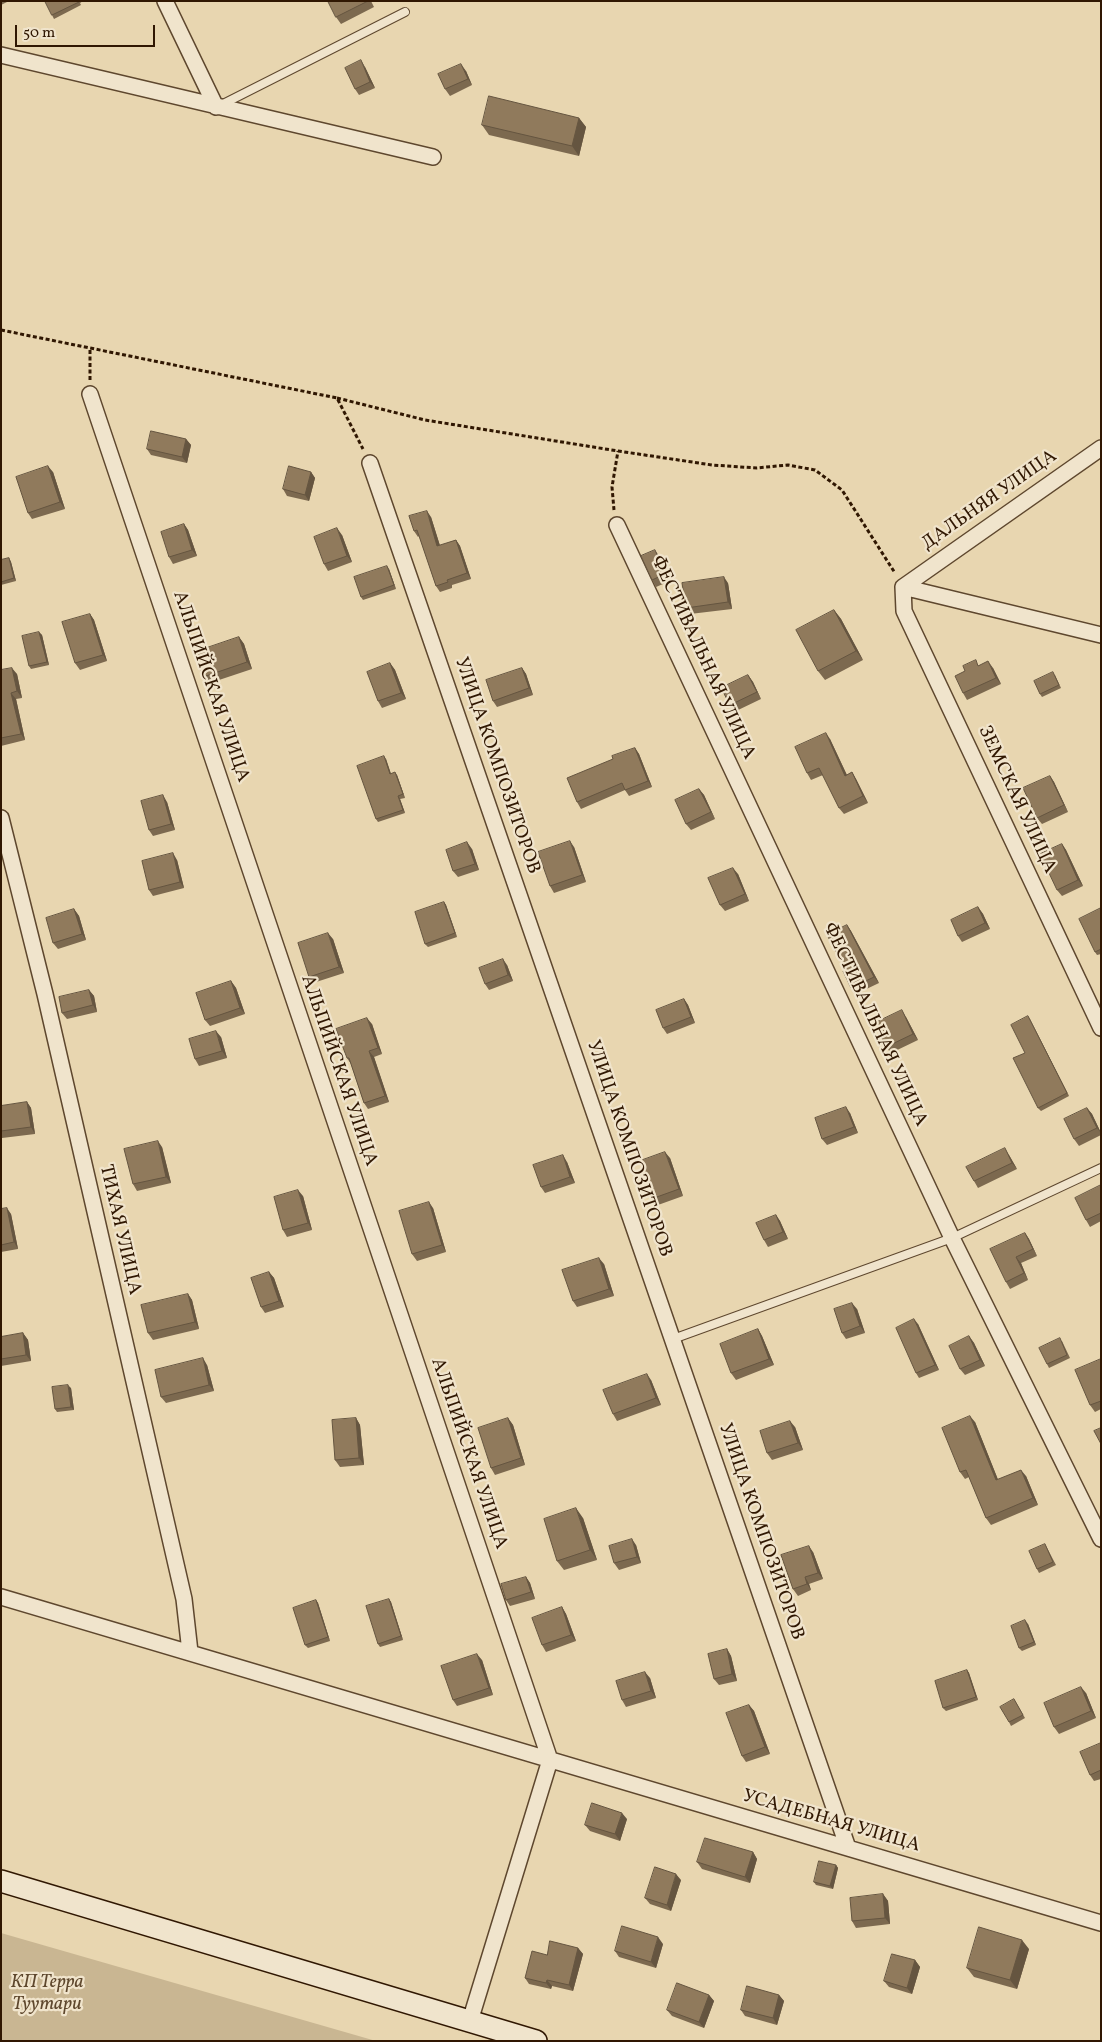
<!DOCTYPE html>
<html>
<head>
<meta charset="utf-8">
<style>
  body { margin:0 }
  #map { position:relative; width:1102px; height:2042px; overflow:hidden; background:#e8d6b0; font-family:Vollkorn,serif }
  canvas { display:block }
  .frame { position:absolute; inset:0; border:2px solid #301702; pointer-events:none }
  .scale { position:absolute; left:15px; top:25px; width:140px; height:22px; box-sizing:border-box; border:2px solid #301702; border-top:0; padding-left:6px; font-size:15px; line-height:18px; white-space:nowrap; color:#301702; -webkit-text-stroke:4px #f0e4cc; paint-order:stroke }
</style>
</head>
<body>
<div id="map">
<canvas width="1102" height="2042"></canvas>
<div class="frame"></div>
<div class="scale">50 m</div>
</div>
<script>
const g = document.querySelector('canvas').getContext('2d');
g.lineJoin = 'round';
function fill(path, color) {
  g.fillStyle = color;
  g.fill(path, 'evenodd');
}
function strokePath(path, color, width, dash) {
  g.strokeStyle = color;
  g.lineWidth = width;
  g.lineCap = dash ? 'butt' : 'round';
  g.setLineDash(dash || []);
  g.stroke(path);
}
function drawText(font, color, halo, rows, align = 'center') {
  g.font = font + ' Vollkorn,serif';
  g.lineWidth = 4.5;
  g.setLineDash([]);
  g.textBaseline = 'middle';
  g.strokeStyle = halo;
  g.fillStyle = color;
  for (const [text, x, y, turn = 0] of rows) {
    g.save();
    g.translate(x, y);
    g.rotate((+turn || 0) * Math.PI / 180);
    g.textAlign = isNaN(turn) ? turn : align;
    if (halo) g.strokeText(text, 0, 0);
    g.fillText(text, 0, 0);
    g.restore();
  }
}
fill(new Path2D(`
  M1 1933 376 2041H1Z`), '#c9b692');
const lane = new Path2D(`
  M219 106 405 12
  M673 1339 952 1238 1101 1168`);
const street = new Path2D(`
  M165 1 216 107
  M1 55 433 157
  M90 394 550 1760
  M370 463 848 1848
  M617 525 952 1238 1101 1539
  M903 587 904 611 1101 1028
  M903 587 1101 448
  M903 587 1101 635
  M1 818 45 994 184 1599 190 1652
  M1 1597 1101 1923
  M470 2021 550 1760`);
const secondary = new Path2D(`
  M1 1881 536 2041`);
strokePath(lane, '#5e472e', 10);
strokePath(street, '#5e472e', 18);
strokePath(secondary, '#301702', 24);
strokePath(new Path2D(`
  M1 330 337 398 363 449
  M90 380V348
  M337 398 425 420 618 451 712 465 757 468 788 465 815 470 842 490 895 573
  M614 510 612 487 618 451`), '#301702', 3, [4, 2.5]);
strokePath(lane, '#f0e4cc', 8);
strokePath(street, '#f0e4cc', 15);
strokePath(secondary, '#f0e4cc', 21);
fill(new Path2D(`
  M1 1H9L1 5Z
  M45 1H83L80 3 81 5 54 19Z
  M328 1H371L374 7 341 24 336 17Z
  M365 67 375 88 359 95 355 89Z
  M466 71 472 85 450 96 445 89Z
  M579 118 586 127 579 156 489 135 482 125Z
  M186 439 191 445 187 463 151 455 147 449Z
  M53 472 65 509 32 519 28 513Z
  M311 472 315 478 309 501 287 496 283 489Z
  M431 517 440 546 456 540 460 546 471 579 452 585V588L440 592 436 586 419 536 418 537 414 531Z
  M184 524 188 530 197 556 173 564 169 557Z
  M342 535 352 562 328 571 324 564Z
  M659 556 670 581 656 587 652 580Z
  M9 558 11 562 16 581 1 585V560Z
  M389 569 396 589 363 600 361 597Z
  M728 583 732 609 690 614 686 608Z
  M834 610 841 619 863 660 825 680 818 671Z
  M90 614 94 620 107 661 80 670 75 663Z
  M39 632 42 635 49 665 31 669 29 666Z
  M239 637 244 644 252 669 207 684 203 677Z
  M390 663 395 670 406 699 382 708 378 701Z
  M979 665 993 668 1001 684 967 700 963 693Z
  M522 668 526 674 533 695 497 707 493 701Z
  M1 670 17 674 22 698 16 699 25 740 1 746Z
  M748 675 753 682 761 699 734 712 730 705Z
  M1055 675 1061 688 1042 697 1040 694Z
  M830 739 847 775 852 772 856 779 868 803 844 814 839 808 823 775 811 780 807 773Z
  M635 748 639 754 652 787 629 796 625 790 581 809 577 802 613 759Z
  M386 759 391 774 397 775 405 798 400 799 405 813 378 822 376 819Z
  M1050 776 1054 782 1068 812 1042 824 1037 818Z
  M699 789 704 795 715 819 691 830 686 824Z
  M167 802 175 830 153 836 149 830Z
  M1062 844 1066 850 1083 886 1062 896 1057 890Z
  M574 847 586 882 554 893 550 886Z
  M472 849 479 870 458 877 453 871Z
  M177 860 184 888 153 896 149 890Z
  M738 874 749 901 725 911 720 905Z
  M444 902 446 905 457 937 428 947 425 944Z
  M978 907 983 914 990 929 962 942 958 936Z
  M1101 908V954L1097 955 1095 952Z
  M74 909 79 916 86 940 58 949 53 943Z
  M847 925 851 931 879 983 856 994 851 988 846 970Z
  M333 939 344 973 313 983 309 977Z
  M507 965 513 981 489 990 485 984Z
  M231 981 236 988 245 1014 210 1026 205 1020Z
  M89 990 94 996 97 1012 67 1019 62 1013Z
  M684 999 688 1005 695 1023 667 1034 663 1028Z
  M1028 1016 1069 1096 1041 1111 1038 1108 1025 1053Z
  M906 1017 918 1040 891 1053 886 1047Z
  M372 1024 382 1054 374 1057 389 1102 368 1109 364 1103 351 1064 347 1058Z
  M221 1037 227 1058 199 1066 195 1059Z
  M27 1102 31 1108 35 1134 2 1138 1 1137V1106Z
  M1087 1108 1092 1114 1101 1133V1135L1079 1146 1074 1139Z
  M850 1113 858 1133 827 1145 822 1139Z
  M162 1147 171 1183 137 1191 133 1184Z
  M1009 1155 1017 1169 978 1188 974 1181Z
  M670 1158 683 1196 658 1205 654 1198Z
  M567 1162 575 1183 545 1193 541 1187Z
  M1101 1185V1221L1090 1227 1086 1220Z
  M303 1196 312 1230 287 1237 283 1230Z
  M433 1208 446 1252 417 1261 412 1254Z
  M1 1209 11 1214 18 1249 1 1252Z
  M776 1215 780 1221 788 1239 768 1247 764 1240Z
  M1025 1233 1029 1239 1037 1256 1021 1263 1028 1280 1010 1289 1006 1282Z
  M604 1264 614 1296 577 1307 573 1301Z
  M269 1272 274 1278 284 1307 265 1313 261 1307Z
  M188 1294 192 1300 199 1329 153 1340 148 1333Z
  M857 1309 865 1333 846 1339 842 1333Z
  M918 1324 939 1370 919 1378 916 1373Z
  M758 1329 762 1336 774 1365 736 1380 731 1373Z
  M23 1333 28 1340 31 1361 1 1366V1337Z
  M969 1336 974 1343 985 1366 965 1375 960 1369Z
  M1062 1341 1070 1358 1049 1368 1047 1364Z
  M1101 1359V1409L1095 1412 1090 1405Z
  M207 1365 214 1391 166 1403 161 1397Z
  M651 1380 661 1405 617 1421 613 1414Z
  M71 1388 74 1410 57 1412 55 1409Z
  M356 1418 360 1425 364 1465 340 1467 335 1460Z
  M508 1418 513 1425 525 1465 495 1475 491 1468Z
  M975 1422 998 1480 1026 1476 1038 1505 991 1525 986 1518 969 1477 965 1479 960 1472Z
  M795 1427 803 1450 772 1460 767 1453Z
  M583 1518 597 1560 564 1570 557 1561Z
  M1045 1544 1056 1565 1039 1573 1037 1569Z
  M636 1545 641 1563 619 1570 614 1563Z
  M813 1552 823 1579 809 1584 811 1590 798 1596 793 1589Z
  M526 1577 530 1583 535 1599 510 1606 506 1600Z
  M389 1599 391 1602 403 1640 380 1647 378 1644Z
  M316 1600 318 1603 330 1641 308 1648 305 1645Z
  M562 1607 566 1614 576 1641 546 1652 542 1645Z
  M1028 1624 1036 1645 1022 1651 1019 1648Z
  M727 1649 731 1656 737 1681 719 1685 714 1679Z
  M482 1660 493 1695 457 1706 453 1700Z
  M967 1670 969 1673 978 1700 946 1711 943 1708Z
  M650 1678 656 1698 626 1707 622 1700Z
  M1086 1693 1096 1718 1059 1734 1054 1727Z
  M1014 1699 1025 1718 1011 1726 1009 1722Z
  M749 1705 754 1711 770 1754 746 1762 742 1756Z
  M1101 1743V1779L1094 1781 1090 1775Z
  M627 1819 620 1841 590 1831 585 1825Z
  M753 1852 757 1859 750 1883 702 1869 697 1862Z
  M836 1865 838 1868 833 1889 816 1885 814 1882Z
  M681 1880 671 1911 650 1904 645 1898Z
  M883 1894 888 1901 890 1924 856 1928 852 1921Z
  M663 1944 656 1968 619 1957 615 1951Z
  M578 1948 583 1954 573 1991 552 1986 551 1989 529 1984 525 1978 547 1955Z
  M1029 1949 1017 1989 974 1977 967 1968Z
  M915 1960 920 1967 912 1994 889 1987 884 1981Z
  M709 1995 714 2001 704 2028 672 2016 667 2010Z
  M779 1995 784 2001 777 2025 745 2016 741 2010Z`), '#7c694f');
fill(new Path2D(`
  M361 60 365 67 375 88 370 82Z
  M461 64 466 71 472 85 468 79Z
  M579 118 586 127 579 156 572 146Z
  M186 439 191 445 187 463 182 457Z
  M48 466 53 472 65 509 60 502Z
  M311 472 315 478 309 501 305 495Z
  M427 511 431 517 442 552 437 546Z
  M184 524 188 530 197 556 192 550Z
  M337 528 342 535 352 562 347 556Z
  M456 540 460 546 471 579 467 573Z
  M655 550 659 556 670 581 665 574Z
  M9 558 11 562 16 581 14 578Z
  M387 566 389 569 396 589 394 585Z
  M724 577 728 583 732 609 728 602Z
  M834 610 841 619 863 660 856 651Z
  M90 614 94 620 107 661 103 655Z
  M39 632 42 635 49 665 47 662Z
  M239 637 244 644 252 669 247 662Z
  M988 661 993 668 1001 684 996 678Z
  M390 663 395 670 406 699 401 693Z
  M12 668 17 674 22 698 17 691Z
  M522 668 526 674 533 695 529 688Z
  M748 675 753 682 761 699 757 692Z
  M11 693 16 699 25 740 21 734Z
  M826 733 830 739 850 782 845 776Z
  M635 748 639 754 652 787 648 781Z
  M384 756 386 759 392 777 390 774Z
  M395 772 397 775 405 798 403 794Z
  M852 772 856 779 868 803 863 796Z
  M1050 776 1054 782 1068 812 1064 805Z
  M699 789 704 795 715 819 711 812Z
  M163 795 167 802 175 830 171 824Z
  M398 796 400 799 405 813 403 810Z
  M570 841 574 847 586 882 582 875Z
  M467 842 472 849 479 870 475 864Z
  M1062 844 1066 850 1083 886 1078 880Z
  M173 853 177 860 184 888 180 882Z
  M733 868 738 874 749 901 745 894Z
  M444 902 446 905 457 937 455 933Z
  M978 907 983 914 990 929 985 923Z
  M74 909 79 916 86 940 82 934Z
  M847 925 851 931 879 983 874 977Z
  M328 933 333 939 344 973 339 967Z
  M503 959 507 965 513 981 508 975Z
  M231 981 236 988 245 1014 240 1008Z
  M89 990 94 996 97 1012 93 1005Z
  M684 999 688 1005 695 1023 691 1017Z
  M902 1010 906 1017 918 1040 913 1034Z
  M1028 1016 1030 1019 1069 1096 1067 1093Z
  M367 1018 372 1024 382 1054 378 1048Z
  M216 1031 221 1037 227 1058 222 1051Z
  M369 1051 374 1057 389 1102 385 1096Z
  M27 1102 31 1108 35 1134 31 1127Z
  M846 1107 850 1113 858 1133 854 1127Z
  M1087 1108 1092 1114 1101 1133 1097 1128Z
  M158 1141 162 1147 171 1183 166 1177Z
  M1005 1148 1017 1169 1012 1163Z
  M665 1152 670 1158 683 1196 679 1189Z
  M563 1155 567 1162 575 1183 570 1177Z
  M298 1190 303 1196 312 1230 308 1223Z
  M429 1202 433 1208 446 1252 442 1245Z
  M7 1208 11 1214 18 1249 14 1242Z
  M776 1215 780 1221 788 1239 783 1232Z
  M1025 1233 1029 1239 1037 1256 1033 1249Z
  M1016 1257 1021 1263 1028 1280 1024 1273Z
  M599 1258 604 1264 614 1296 609 1289Z
  M269 1272 274 1278 284 1307 279 1301Z
  M188 1294 192 1300 199 1329 195 1322Z
  M852 1303 857 1309 865 1333 860 1326Z
  M914 1319 918 1324 939 1370 935 1365Z
  M758 1329 762 1336 774 1365 769 1359Z
  M23 1333 28 1340 31 1361 26 1355Z
  M969 1336 974 1343 985 1366 980 1360Z
  M203 1358 207 1365 214 1391 209 1385Z
  M647 1374 651 1380 661 1405 656 1398Z
  M68 1385 71 1388 74 1410 71 1407Z
  M970 1416 975 1422 1001 1487 996 1480Z
  M356 1418 360 1425 364 1465 359 1458Z
  M508 1418 513 1425 525 1465 521 1458Z
  M790 1421 795 1427 803 1450 798 1443Z
  M1021 1470 1026 1476 1038 1505 1033 1498Z
  M576 1508 583 1518 597 1560 590 1550Z
  M632 1539 636 1545 641 1563 637 1557Z
  M809 1546 813 1552 823 1579 818 1573Z
  M526 1577 530 1583 535 1599 531 1592Z
  M805 1577 809 1584 811 1590 807 1584Z
  M389 1599 391 1602 403 1640 401 1636Z
  M316 1600 318 1603 330 1641 328 1637Z
  M562 1607 566 1614 576 1641 571 1635Z
  M1025 1620 1028 1624 1036 1645 1034 1642Z
  M727 1649 731 1656 737 1681 732 1674Z
  M477 1654 482 1660 493 1695 489 1688Z
  M967 1670 969 1673 978 1700 976 1697Z
  M645 1672 650 1678 656 1698 651 1691Z
  M1081 1687 1086 1693 1096 1718 1091 1711Z
  M749 1705 754 1711 770 1754 765 1747Z
  M622 1813 627 1819 620 1841 615 1834Z
  M753 1852 757 1859 750 1883 745 1877Z
  M836 1865 838 1868 833 1889 830 1886Z
  M676 1874 681 1880 671 1911 667 1905Z
  M883 1894 888 1901 890 1924 885 1918Z
  M658 1937 663 1944 656 1968 651 1962Z
  M1022 1940 1029 1949 1017 1989 1010 1980Z
  M578 1948 583 1954 573 1991 569 1985Z
  M915 1960 920 1967 912 1994 907 1988Z
  M547 1980 552 1986 551 1989 546 1983Z
  M709 1995 714 2001 704 2028 699 2022Z
  M779 1995 784 2001 777 2025 773 2018Z`), '#655540');
const building = new Path2D(`
  M45 1H79V2L52 15Z
  M328 1H368L336 17Z
  M361 60 370 82 355 89 345 68Z
  M461 64 468 79 445 89 438 74Z
  M489 96 579 118 572 146 482 125Z
  M151 431 186 439 182 457 147 449Z
  M48 466 60 502 28 513 16 477Z
  M289 466 311 472 305 495 283 489Z
  M427 511 437 546 456 540 467 573 447 580 448 582 436 586 417 530 414 531 409 516Z
  M184 524 192 550 169 557 161 532Z
  M337 528 347 556 324 564 314 537Z
  M655 550 665 574 652 580 641 556Z
  M9 558 14 578 1 582V560Z
  M387 566 394 585 361 597 354 577Z
  M724 577 728 602 686 608 682 583Z
  M834 610 856 651 818 671 796 630Z
  M90 614 103 655 75 663 62 622Z
  M39 632 47 662 29 666 22 636Z
  M239 637 247 662 203 677 195 652Z
  M976 660 978 666 988 661 996 678 963 693 955 676 965 671 963 666Z
  M390 663 401 693 378 701 367 672Z
  M12 668 17 691 11 693 21 734 1 738V670Z
  M522 668 529 688 493 701 486 680Z
  M1053 672 1059 685 1040 694 1034 681Z
  M748 675 757 692 730 705 721 688Z
  M826 733 845 776 852 772 863 796 839 808 819 768 807 773 795 747Z
  M635 748 648 781 625 790 622 783 577 802 567 778 613 759 612 756Z
  M384 756 390 774 395 772 403 794 398 796 403 810 376 819 357 766Z
  M1050 776 1064 805 1037 818 1023 788Z
  M699 789 711 812 686 824 675 800Z
  M163 795 171 824 149 830 141 801Z
  M570 841 582 875 550 886 538 852Z
  M467 842 475 864 453 871 446 850Z
  M1062 844 1078 880 1057 890 1040 854Z
  M173 853 180 882 149 890 142 861Z
  M733 868 745 894 720 905 708 878Z
  M444 902 455 933 425 944 415 912Z
  M978 907 985 923 958 936 951 920Z
  M1101 908V949L1095 952 1079 919Z
  M74 909 82 934 53 943 46 918Z
  M847 925 874 977 851 988 843 971 846 970 827 935Z
  M328 933 339 967 309 977 298 943Z
  M503 959 508 975 485 984 479 968Z
  M231 981 240 1008 205 1020 196 993Z
  M89 990 93 1005 62 1013 59 997Z
  M684 999 691 1017 663 1028 656 1010Z
  M902 1010 913 1034 886 1047 875 1023Z
  M1028 1016 1067 1093 1038 1108 1013 1058 1025 1053 1011 1025Z
  M367 1018 378 1048 369 1051 385 1096 364 1103 349 1058H347L336 1029Z
  M216 1031 222 1051 195 1059 189 1039Z
  M27 1102 31 1127 1 1131V1106Z
  M846 1107 854 1127 822 1139 815 1118Z
  M1087 1108 1097 1128 1074 1139 1064 1119Z
  M158 1141 166 1177 133 1184 124 1149Z
  M1005 1148 1012 1163 974 1181 966 1167Z
  M665 1152 679 1189 654 1198 640 1161Z
  M563 1155 570 1177 541 1187 533 1165Z
  M1101 1185V1213L1086 1220 1075 1198Z
  M298 1190 308 1223 283 1230 274 1197Z
  M429 1202 442 1245 412 1254 399 1211Z
  M7 1208 14 1242 1 1245V1209Z
  M776 1215 783 1232 764 1240 756 1223Z
  M1025 1233 1033 1249 1016 1257 1024 1273 1006 1282 990 1249Z
  M599 1258 609 1289 573 1301 562 1270Z
  M269 1272 279 1301 261 1307 251 1278Z
  M188 1294 195 1322 148 1333 141 1305Z
  M852 1303 860 1326 842 1333 834 1309Z
  M914 1319 935 1365 916 1373 896 1328Z
  M758 1329 769 1359 731 1373 720 1344Z
  M23 1333 26 1355 1 1359V1337Z
  M969 1336 980 1360 960 1369 949 1346Z
  M1060 1338 1067 1355 1047 1364 1039 1348Z
  M203 1358 209 1385 161 1397 155 1370Z
  M1101 1359V1401L1090 1405 1075 1370Z
  M647 1374 656 1398 613 1414 603 1390Z
  M68 1385 71 1407 55 1409 52 1387Z
  M970 1416 996 1480 1021 1470 1033 1498 986 1518 966 1470 960 1472 942 1428Z
  M356 1418 359 1458 335 1460 332 1420Z
  M508 1418 521 1458 491 1468 478 1428Z
  M790 1421 798 1443 767 1453 760 1431Z
  M1101 1428V1444L1094 1431Z
  M576 1508 590 1550 557 1561 544 1519Z
  M632 1539 637 1557 614 1563 609 1546Z
  M1045 1544 1053 1562 1037 1569 1029 1551Z
  M809 1546 818 1573 805 1577 807 1584 793 1589 781 1555Z
  M526 1577 531 1592 506 1600 501 1584Z
  M389 1599 401 1636 378 1644 366 1606Z
  M316 1600 328 1637 305 1645 293 1608Z
  M562 1607 571 1635 542 1645 532 1618Z
  M1025 1620 1034 1642 1019 1648 1011 1626Z
  M727 1649 732 1674 714 1679 708 1654Z
  M477 1654 489 1688 453 1700 441 1666Z
  M967 1670 976 1697 943 1708 935 1681Z
  M645 1672 651 1691 622 1700 616 1681Z
  M1081 1687 1091 1711 1054 1727 1044 1703Z
  M1014 1699 1023 1715 1009 1722 1000 1707Z
  M749 1705 765 1747 742 1756 726 1713Z
  M1101 1743V1770L1090 1775 1080 1752Z
  M592 1803 622 1813 615 1834 585 1825Z
  M705 1838 753 1852 745 1877 697 1862Z
  M819 1861 836 1865 830 1886 814 1882Z
  M655 1867 676 1874 667 1905 645 1898Z
  M883 1894 885 1918 852 1921 850 1898Z
  M622 1926 658 1937 651 1962 615 1951Z
  M979 1927 1022 1940 1010 1980 967 1968Z
  M550 1941 578 1948 569 1985 547 1980 546 1983 525 1978 532 1951 547 1955Z
  M892 1954 915 1960 907 1988 884 1981Z
  M677 1983 709 1995 699 2022 667 2010Z
  M747 1986 779 1995 773 2018 741 2010Z`);
fill(building, '#907a5c');
strokePath(building, '#655540', 1);
drawText('19px', '#301702', '#f0e4cc', [
  ["ДАЛЬНЯЯ УЛИЦА",990,501,-35],
  ["ФЕСТИВАЛЬНАЯ УЛИЦА",702,658,65],
  ["АЛЬПИЙСКАЯ УЛИЦА",210,687,71],
  ["УЛИЦА КОМПОЗИТОРОВ",496,766,71],
  ["ЗЕМСКАЯ УЛИЦА",1016,800,65],
  ["ФЕСТИВАЛЬНАЯ УЛИЦА",874,1025,65],
  ["АЛЬПИЙСКАЯ УЛИЦА",338,1071,71],
  ["УЛИЦА КОМПОЗИТОРОВ",628,1149,71],
  ["ТИХАЯ УЛИЦА",119,1230,77],
  ["АЛЬПИЙСКАЯ УЛИЦА",468,1454,71],
  ["УЛИЦА КОМПОЗИТОРОВ",760,1532,71],
  ["УСАДЕБНАЯ УЛИЦА",831,1822,16]
]);
drawText('italic 19px', '#5e472d', '#f0e4cc', [
  ["КП Терра",47,1984],
  ["Туутари",47,2006]
]);
</script>
</body>
</html>
